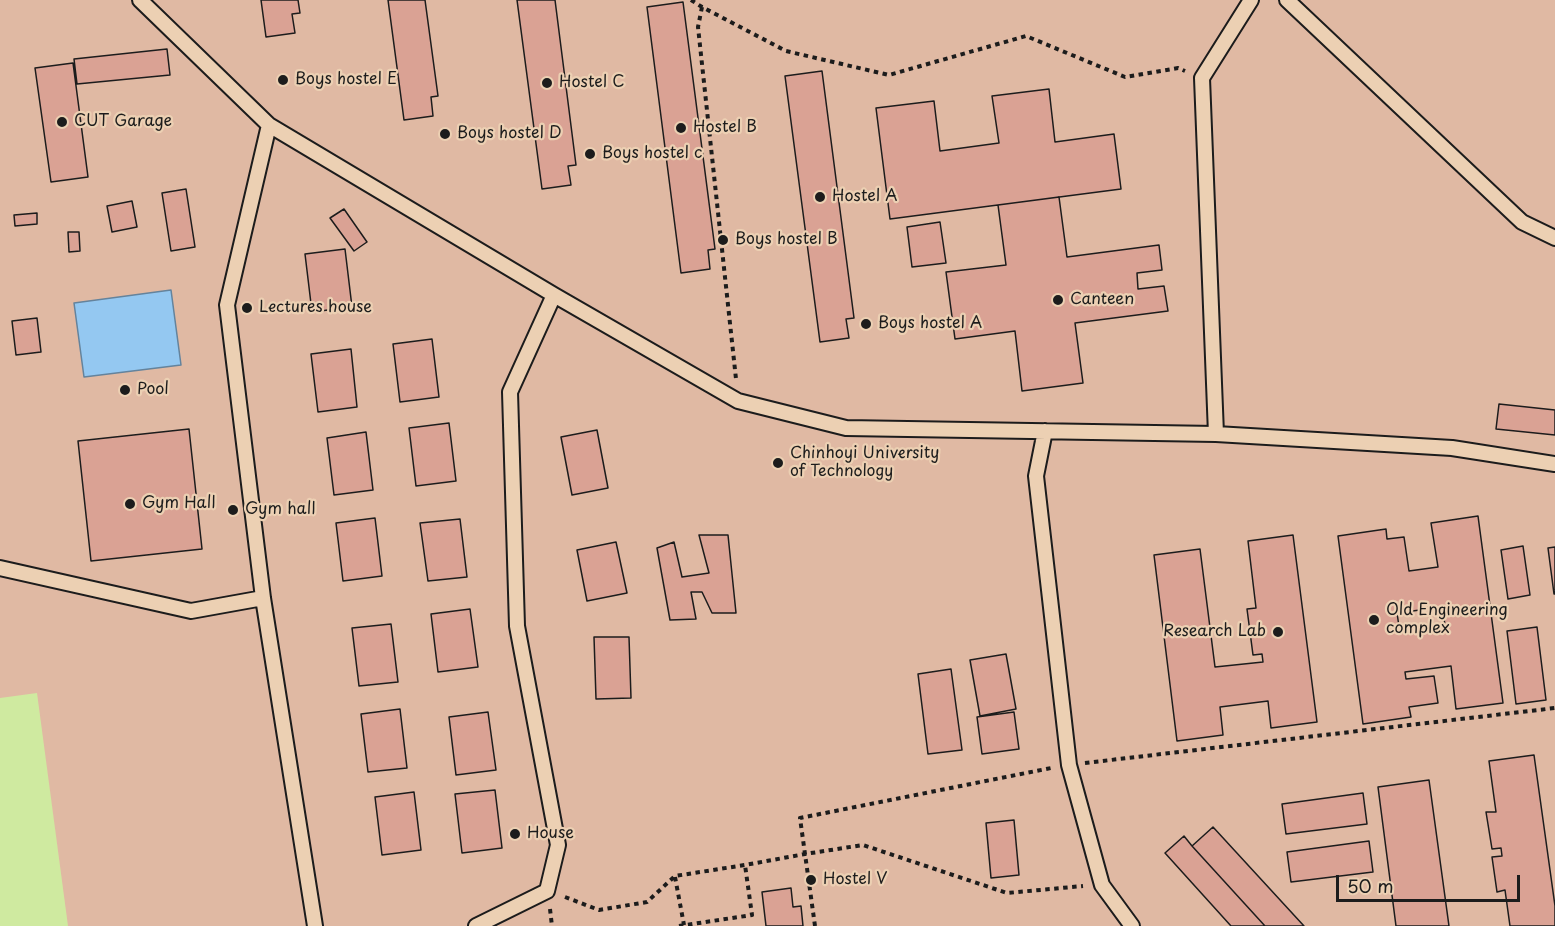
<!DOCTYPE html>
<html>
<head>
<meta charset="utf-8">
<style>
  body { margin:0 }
  #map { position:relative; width:1555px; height:926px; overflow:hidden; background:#e8c7ad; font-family:"Playpen Sans",sans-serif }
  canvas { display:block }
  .scale { position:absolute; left:1336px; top:875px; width:184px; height:27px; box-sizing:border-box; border:3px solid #1c1c1c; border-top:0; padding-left:8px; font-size:18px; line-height:21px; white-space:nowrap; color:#1c1c1c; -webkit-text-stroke:4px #ecd0b3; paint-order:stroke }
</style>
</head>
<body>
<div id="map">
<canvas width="1555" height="926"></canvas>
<div class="scale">50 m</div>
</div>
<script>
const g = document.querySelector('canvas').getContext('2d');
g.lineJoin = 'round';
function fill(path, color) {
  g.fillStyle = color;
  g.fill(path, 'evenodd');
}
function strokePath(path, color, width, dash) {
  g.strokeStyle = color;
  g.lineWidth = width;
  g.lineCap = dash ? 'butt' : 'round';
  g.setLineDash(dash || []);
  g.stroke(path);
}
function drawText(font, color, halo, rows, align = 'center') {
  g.font = font + ' "Playpen Sans",sans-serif';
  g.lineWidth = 4.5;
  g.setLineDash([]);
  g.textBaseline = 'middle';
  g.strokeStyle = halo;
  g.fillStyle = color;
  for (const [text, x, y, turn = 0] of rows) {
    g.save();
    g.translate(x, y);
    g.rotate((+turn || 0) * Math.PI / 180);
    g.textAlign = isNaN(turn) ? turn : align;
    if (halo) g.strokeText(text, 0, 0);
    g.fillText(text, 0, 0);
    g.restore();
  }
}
fill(new Path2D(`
  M0 0H1555V926H0Z`), '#e0b9a3');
fill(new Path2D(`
  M37 693 68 926H0V698Z`), '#cfeaa0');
const water = new Path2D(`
  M171 290 181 365 84 377 74 303Z`);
fill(water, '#94c8f1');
strokePath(water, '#64839c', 1.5);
const building = new Path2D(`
  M261 0H298L300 13 292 14 295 33 266 37Z
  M388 0H425L438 96 431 97 433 116 404 120Z
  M517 0H555L576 165 568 166 571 185 542 189Z
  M683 2 715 249 708 250 710 269 681 273 647 7Z
  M167 49 170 75 77 84 74 59Z
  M73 63 88 177 51 182 35 68Z
  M822 71 854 318 846 319 849 338 820 342 785 76Z
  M1049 89 1055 142 1114 134 1121 189 890 219 876 108 934 101 940 151 999 143 992 96Z
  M186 189 195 247 171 251 162 193Z
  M1059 197 1067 257 1159 245 1162 270 1137 273 1138 289 1164 286 1168 311 1075 323 1083 383 1022 391 1015 331 955 339 946 272 1006 265 998 205Z
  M132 201 137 227 112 232 107 206Z
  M344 209 367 242 354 251 330 218Z
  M37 213V224L15 226 14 215Z
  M940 222 946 263 912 267 907 227Z
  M68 232H79L80 251 69 252Z
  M345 249 352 307 312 312 305 254Z
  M37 318 41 352 16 355 12 321Z
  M432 339 439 397 400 402 393 344Z
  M351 349 357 407 318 412 311 354Z
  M1499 404 1555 410V435L1496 429Z
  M449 423 456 481 416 486 409 428Z
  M189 429 202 549 91 561 78 441Z
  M597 430 608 488 572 495 561 437Z
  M366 432 373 490 334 495 327 438Z
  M1478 516 1503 703 1456 709 1451 666 1405 672 1406 679 1434 676 1438 703 1409 707 1411 717 1363 724 1338 536 1386 529 1387 539 1404 537 1409 571 1438 567 1431 523ZM1443 607 1445 627 1400 633 1397 613Z
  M375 518 382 576 343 581 336 523Z
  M460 519 467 577 428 581 420 523Z
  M699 535H728L736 613H712L702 592H691L696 619 670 620 657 548 674 542 682 577 709 573Z
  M1293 535 1317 722 1271 728 1268 701 1220 707 1223 735 1177 741 1154 555 1200 549 1215 667 1263 662 1262 654 1253 655 1247 609 1256 608 1248 541Z
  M616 542 627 593 587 601 577 550Z
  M1523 546 1530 595 1508 599 1501 550Z
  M1555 547V594H1554L1548 548Z
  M470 609 478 667 438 672 431 614Z
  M391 624 398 682 359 686 352 628Z
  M1537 627 1546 700 1516 704 1507 631Z
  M594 637H629L631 698 596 699Z
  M1006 654 1016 709 980 716 970 660Z
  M951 669 962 750 928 754 918 674Z
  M400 709 407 768 368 772 361 714Z
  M488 712 496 770 456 775 449 717Z
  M1014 712 1019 749 982 754 977 717Z
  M1534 755 1555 906V926H1510L1505 890 1497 892 1492 857 1502 856 1501 848 1492 849 1486 812H1496L1489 761Z
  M1429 780 1449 926H1396L1378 787Z
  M495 790 502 848 462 853 455 794Z
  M414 792 421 850 382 855 375 797Z
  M1363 793 1367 824 1286 834 1282 804Z
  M1014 820 1019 875 991 878 986 823Z
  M1213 827 1304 926H1265L1192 846Z
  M1184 836 1192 846 1265 926H1231L1165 853Z
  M1369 841 1373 872 1291 882 1287 852Z
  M791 888 793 907 801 906 803 926H766L762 892Z`);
fill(building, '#daa294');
strokePath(building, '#1c1c1c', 1.5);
const service = new Path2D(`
  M140 0 269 125 554 295 738 401 846 428 1216 434 1452 448 1555 464
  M1287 0 1522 222 1555 238
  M269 125 227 305 263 598 315 926
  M1045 431 1036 476 1069 765 1102 885 1132 926
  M1216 434 1202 78 1251 0
  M0 568 191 611 263 598
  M476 926 547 891 558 845 517 626 510 392 554 295`);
strokePath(service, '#1c1c1c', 18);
strokePath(new Path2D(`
  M691 0 702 7 786 51 889 75 1026 36 1125 77 1178 68 1185 71
  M702 7 698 27 736 379
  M1085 763 1555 708
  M675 877 684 925
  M565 897 599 910 647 902 675 876 745 865 805 854 863 845 1007 893 1083 886
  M550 909 552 926
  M679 926 752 915 745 865
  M815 926 800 818 1051 768`), '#1c1c1c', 4, [4.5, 4.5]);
strokePath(service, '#ecd0b3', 14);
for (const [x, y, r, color] of [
  [283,80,6,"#1c1c1c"],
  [547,83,6,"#1c1c1c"],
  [62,122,6,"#1c1c1c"],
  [681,128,6,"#1c1c1c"],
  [445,134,6,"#1c1c1c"],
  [590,154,6,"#1c1c1c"],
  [820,197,6,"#1c1c1c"],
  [723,240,6,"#1c1c1c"],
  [1058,300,6,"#1c1c1c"],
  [247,308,6,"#1c1c1c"],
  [866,324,6,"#1c1c1c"],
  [125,390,6,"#1c1c1c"],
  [778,463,6,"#1c1c1c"],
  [130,504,6,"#1c1c1c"],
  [233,510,6,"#1c1c1c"],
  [1374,620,6,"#1c1c1c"],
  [1278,632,6,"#1c1c1c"],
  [515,834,6,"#1c1c1c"],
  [811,880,6,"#1c1c1c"]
]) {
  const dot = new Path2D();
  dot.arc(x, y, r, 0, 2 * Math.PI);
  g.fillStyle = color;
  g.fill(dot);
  strokePath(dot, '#ecd0b3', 2);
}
drawText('16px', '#1c1c1c', '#ecd0b3', [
  ["Boys hostel E",295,80],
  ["Hostel C",559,83],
  ["CUT Garage",74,122],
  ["Hostel B",693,128],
  ["Boys hostel D",457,134],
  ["Boys hostel c",602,154],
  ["Hostel A",832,197],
  ["Boys hostel B",735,240],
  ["Canteen",1070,300],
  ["Lectures house",259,308],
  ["Boys hostel A",878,324],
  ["Pool",137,390],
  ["Chinhoyi University",790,454],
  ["of Technology",790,472],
  ["Gym Hall",142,504],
  ["Gym hall",245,510],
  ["Old Engineering",1386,611],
  ["complex",1386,629],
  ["Research Lab",1266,632,"right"],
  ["House",527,834],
  ["Hostel V",823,880]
], 'left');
</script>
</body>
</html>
